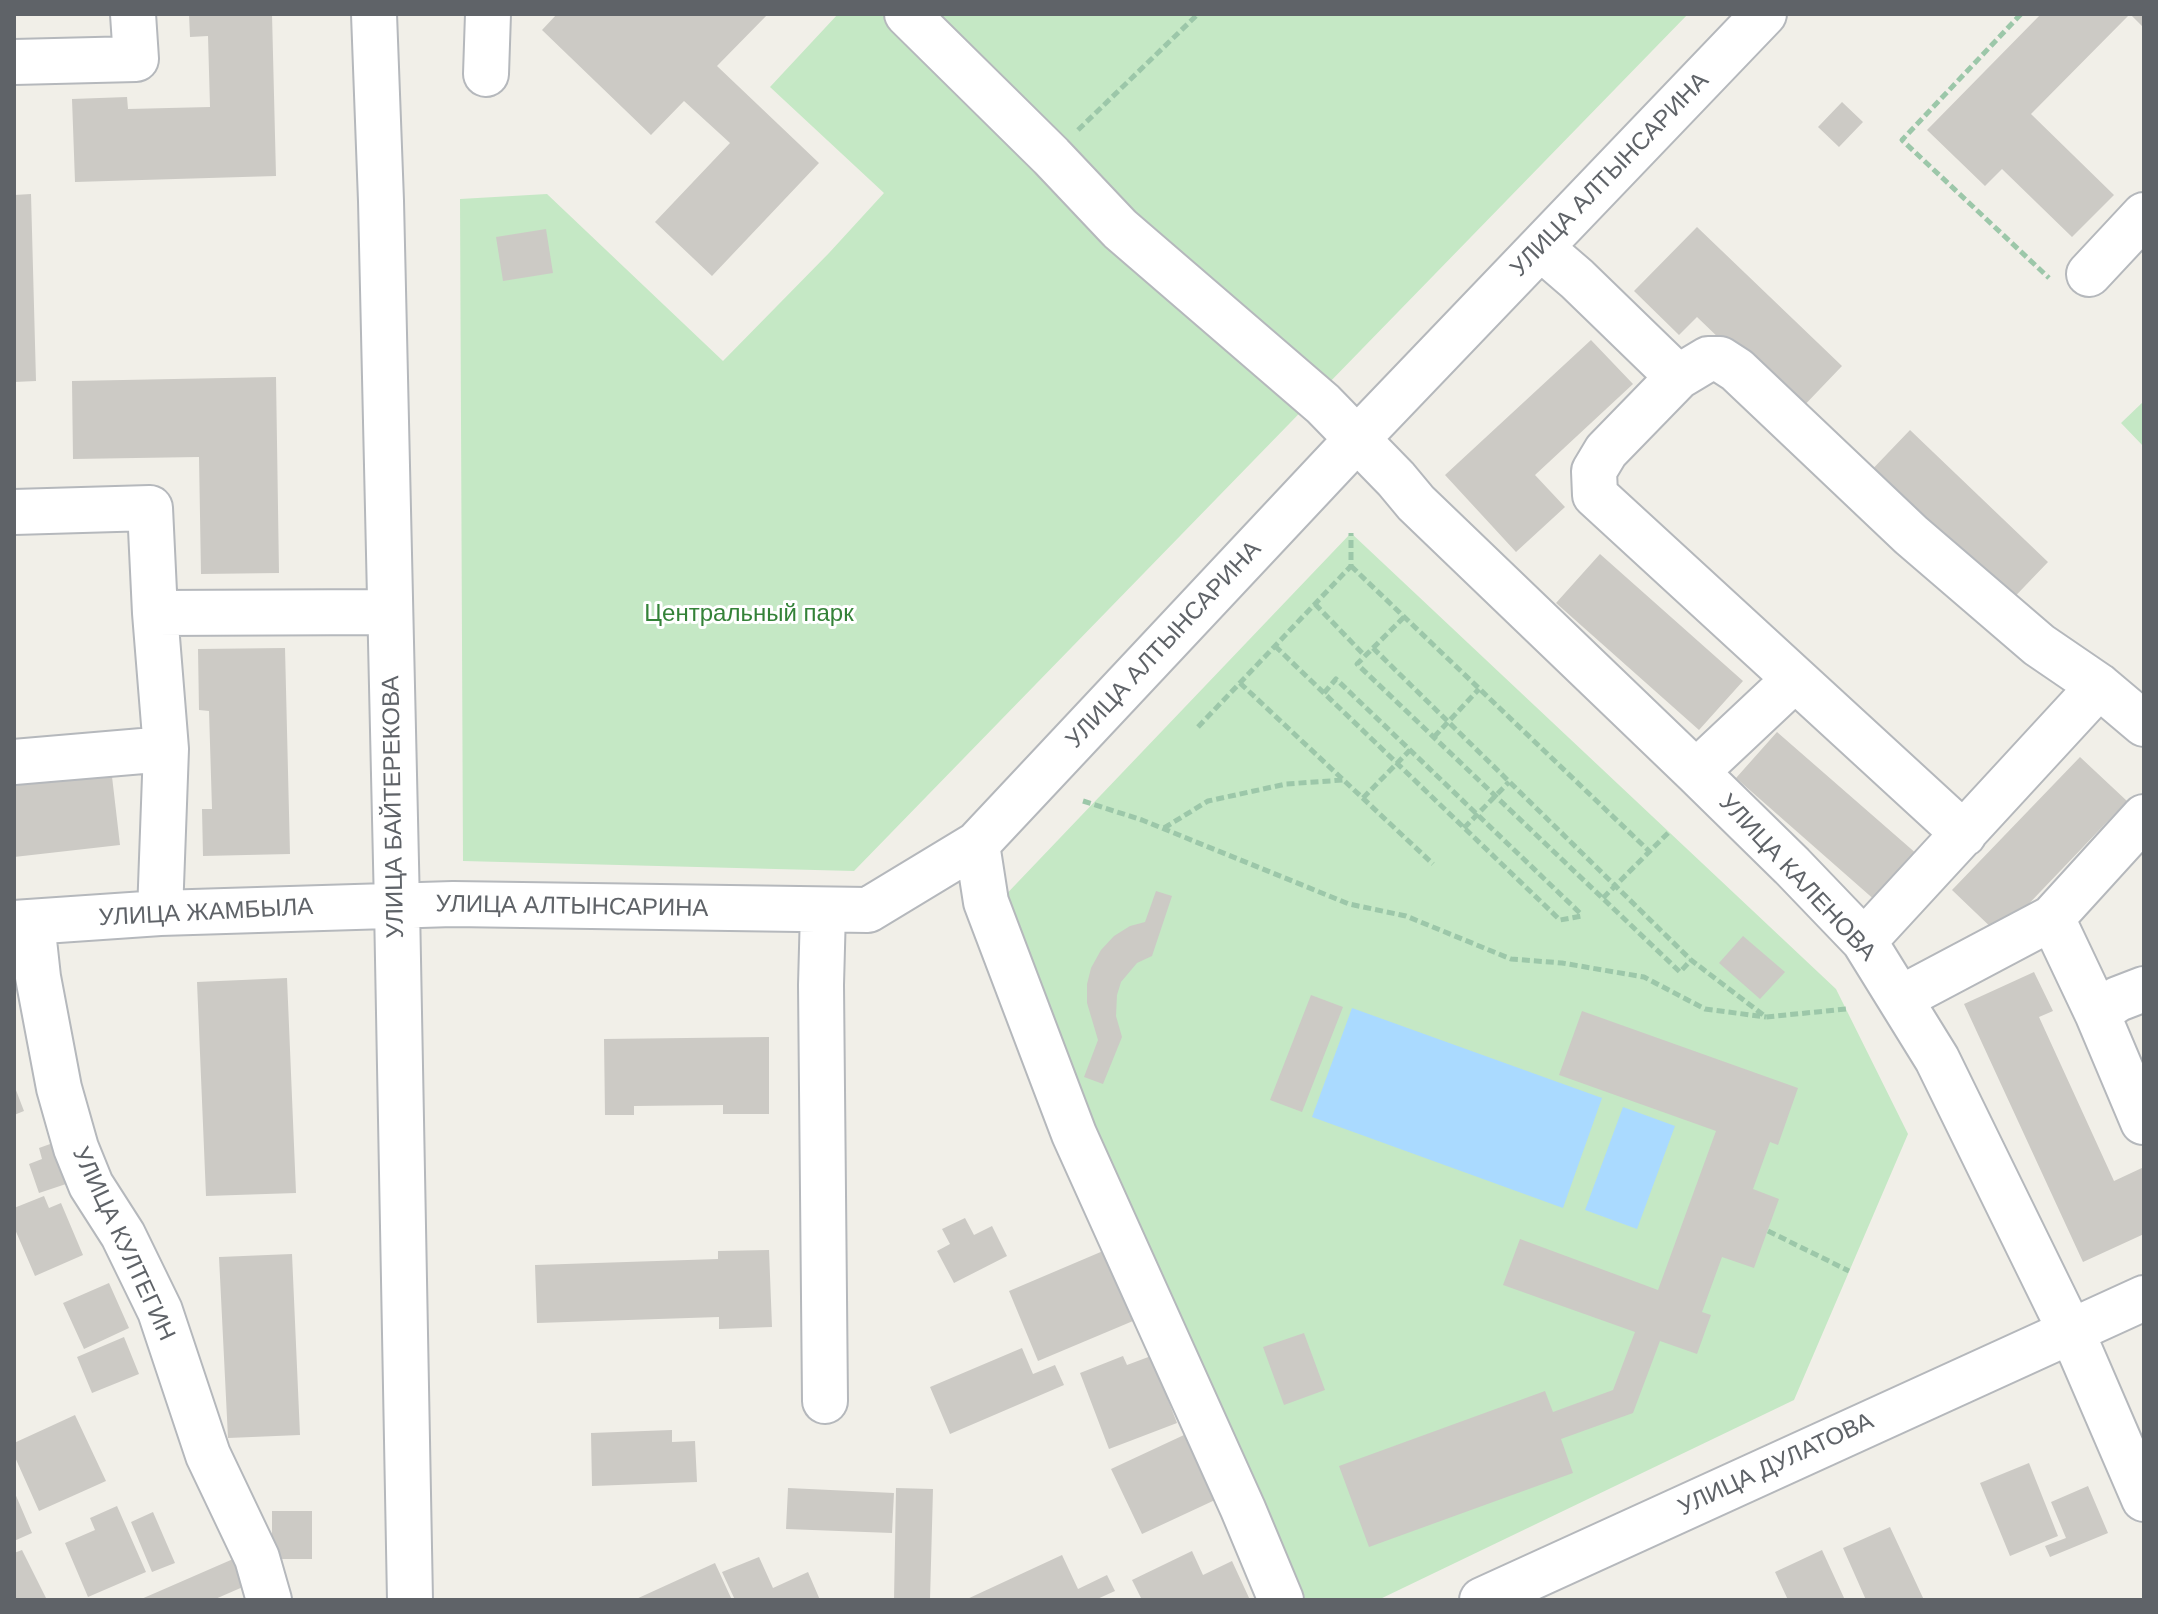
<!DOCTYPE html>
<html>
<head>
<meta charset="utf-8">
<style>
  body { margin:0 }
  #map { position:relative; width:2158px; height:1614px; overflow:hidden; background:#f1efe8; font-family:Helvetica,sans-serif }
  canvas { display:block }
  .frame { position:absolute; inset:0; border:16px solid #5f6368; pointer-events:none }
</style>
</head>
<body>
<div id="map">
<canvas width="2158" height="1614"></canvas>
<div class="frame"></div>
</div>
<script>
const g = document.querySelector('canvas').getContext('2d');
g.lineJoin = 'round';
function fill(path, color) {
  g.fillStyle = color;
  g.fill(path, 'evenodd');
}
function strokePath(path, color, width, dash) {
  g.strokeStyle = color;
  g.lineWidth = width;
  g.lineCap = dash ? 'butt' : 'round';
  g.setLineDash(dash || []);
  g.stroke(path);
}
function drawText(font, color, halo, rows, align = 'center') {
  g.font = font + ' Helvetica,sans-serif';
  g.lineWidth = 6;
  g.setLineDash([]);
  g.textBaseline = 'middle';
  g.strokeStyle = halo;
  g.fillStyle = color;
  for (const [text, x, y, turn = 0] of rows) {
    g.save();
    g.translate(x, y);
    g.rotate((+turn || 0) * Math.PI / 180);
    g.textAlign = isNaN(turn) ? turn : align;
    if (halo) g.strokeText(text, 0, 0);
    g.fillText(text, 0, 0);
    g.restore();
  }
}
fill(new Path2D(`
  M838 14H1688L854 871 463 861 460 199 547 194 723 361 829 253 884 193 770 87Z
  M2144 401V447L2121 423Z
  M1351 533 1836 989 1908 1134 1794 1400 1378 1600H1291L996 905Z`), '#c5e8c5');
fill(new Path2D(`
  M1352 1008 1602 1098 1563 1208 1312 1117Z
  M1623 1107 1675 1126 1637 1229 1585 1210Z`), '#aadaff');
fill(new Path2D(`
  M189 14H272L276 176 75 182 72 99 127 97 128 109 210 107 208 36 190 37Z
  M557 14H768L717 66 819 163 712 276 655 222 730 143 684 101 651 135 542 30Z
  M2041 14H2130L2031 114 2114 195 2072 237 2002 169 1985 186 1927 130Z
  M2130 14H2144V28Z
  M1842 102 1863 122 1839 147 1818 127Z
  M31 194 36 381 14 382V195Z
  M1697 227 1842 366 1797 413 1697 317 1679 335 1634 291Z
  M546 229 553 273 503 281 496 237Z
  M1591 340 1633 384 1535 475 1565 507 1516 552 1445 475Z
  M276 377 279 573 201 574 199 457 73 459 72 381Z
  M1910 430 2048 562 2002 610 1864 478Z
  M1600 554 1743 681 1699 730 1556 603Z
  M285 648 290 854 203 856 202 809H212L209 711 199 710 198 649Z
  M1777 732 1918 855 1877 902 1736 778Z
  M2080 757 2127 801 1999 935 1952 890Z
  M111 768 120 845 14 857V779Z
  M1156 891 1172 896 1152 956 1137 963 1121 982 1117 995 1116 1016 1122 1037 1103 1084 1084 1077 1098 1040 1087 1003V984L1091 968 1101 950 1114 936 1130 926 1145 922Z
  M1743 936 1785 972 1760 999 1719 963Z
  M2034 972 2053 1011 2039 1017 2114 1181 2144 1167V1234L2083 1262 1964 1004Z
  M287 978 296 1193 206 1196 197 982Z
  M1311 995 1343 1007 1302 1112 1270 1100Z
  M1582 1011 1798 1088 1778 1145 1770 1142 1753 1189 1779 1199 1754 1268 1722 1257 1702 1312 1711 1315 1697 1354 1660 1341 1633 1413 1561 1439 1573 1473 1369 1547 1339 1466 1545 1391 1553 1412 1613 1390 1635 1332 1503 1285 1520 1239 1658 1290 1716 1131 1559 1075Z
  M769 1037V1114H723V1105L634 1106V1115H605L604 1039Z
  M14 1085 24 1111 14 1115Z
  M64 1139 78 1180 39 1193 29 1164 42 1159 39 1148Z
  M44 1196 49 1208 61 1203 83 1255 35 1276 14 1227V1208Z
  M965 1218 974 1235 992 1226 1007 1256 954 1283 937 1251 950 1244 942 1229Z
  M769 1250 772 1327 719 1329V1317L537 1323 535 1265 718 1259V1251Z
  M1103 1251 1133 1321 1038 1361 1009 1291Z
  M292 1254 300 1435 228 1438 219 1257Z
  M109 1283 129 1328 84 1349 63 1303Z
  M1304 1333 1325 1390 1284 1405 1263 1347Z
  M124 1337 139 1374 92 1393 77 1357Z
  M1022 1348 1033 1374 1055 1365 1064 1385 950 1434 930 1387Z
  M1123 1356 1127 1365 1151 1356 1177 1423 1109 1449 1080 1373Z
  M75 1415 106 1481 39 1511 14 1455V1443Z
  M672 1430V1442L695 1441 697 1482 592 1486 591 1433Z
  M1184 1435 1215 1500 1142 1534 1111 1469Z
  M2029 1463 2058 1536 2010 1556 1980 1483Z
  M2088 1486 2108 1533 2050 1557 2045 1546 2066 1538 2051 1502Z
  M788 1488 894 1493 892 1533 786 1529Z
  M896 1488 933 1489 930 1600H894Z
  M14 1491 32 1533 14 1541Z
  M117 1506 146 1572 88 1597 65 1543 95 1530 90 1518Z
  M272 1511H312V1559H272Z
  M153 1512 175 1563 152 1572 131 1522Z
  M1890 1527 1924 1600H1866L1843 1548Z
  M22 1550 47 1600H14V1553Z
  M1822 1550 1845 1600H1788L1775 1572Z
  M1192 1551 1203 1575 1232 1561 1250 1600H1142L1132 1580Z
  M1062 1555 1078 1589 1107 1575 1115 1591 1095 1600H965Z
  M240 1556 252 1583 213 1600H139Z
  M759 1557 773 1588 808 1572 820 1600H735L722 1572Z
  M715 1563 732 1600H634Z`), '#cccac5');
const minor = new Path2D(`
  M374 14 381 201 397 906 410 1600
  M907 14 1051 156 1120 229 1323 404 1396 479 1416 503 1696 772 1792 866 1864 941 1937 1059 2081 1353 2144 1499
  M14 62 136 59 133 14
  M486 74 488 14
  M1541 248 1577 279 1678 377
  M2089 274 2144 215
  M14 512 150 508 155 613 166 749 160 913
  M155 613 390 612
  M14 762 166 749
  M1696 772 1795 679
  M1964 834 1595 495 1594 471 1606 451 1678 377 1708 359H1720L1737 370 1911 535 2039 645 2099 686 2144 724
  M977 844 986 902 1074 1134 1243 1509 1281 1600
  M823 911 821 985 825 1401
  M2052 918 2097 1013 2143 1122H2144
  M32 922 38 977 59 1088 76 1148 91 1185 123 1235 160 1311 208 1455 257 1558 269 1600
  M14 923 160 913 453 904 868 910 977 844 1356 440 1764 14
  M1864 941 2099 686
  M1901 998 2052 918 2144 817
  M2097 1013 2118 999 2144 989
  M1482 1600 2144 1298`);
strokePath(minor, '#b5b8bc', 48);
strokePath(new Path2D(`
  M2021 14 1902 140 2049 278
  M1078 130 1198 14
  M1351 566 1650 852
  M1315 604 1365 656
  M1404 617 1357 664 1680 972 1691 960
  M1275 646 1560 920 1582 916
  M1373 648 1691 960 1766 1017 1846 1009
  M1240 683 1433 864
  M1324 693 1336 679 1582 915
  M1198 727 1351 566V533
  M1434 737 1479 689
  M1363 798 1410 750
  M1083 801 1142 820 1349 904 1406 916 1511 959 1562 963 1644 977 1705 1009 1766 1017
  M1164 828 1208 801 1286 784 1343 780
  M1464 828 1509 782
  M1603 898 1669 832
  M1768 1231 1849 1271`), '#9cc7a9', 5, [8, 4]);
strokePath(minor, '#fff', 44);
drawText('24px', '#5f6368', '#fff', [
  ["УЛИЦА АЛТЫНСАРИНА",1610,175,-46],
  ["УЛИЦА АЛТЫНСАРИНА",1164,645,-47],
  ["УЛИЦА БАЙТЕРЕКОВА",394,807,-91],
  ["УЛИЦА КАЛЕНОВА",1797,878,47],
  ["УЛИЦА АЛТЫНСАРИНА",572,907,1],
  ["УЛИЦА ЖАМБЫЛА",206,913,-3],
  ["УЛИЦА КУЛТЕГИН",123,1244,65],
  ["УЛИЦА ДУЛАТОВА",1776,1465,-25]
]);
drawText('24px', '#348238', '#fff', [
  ["Центральный парк",749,614]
]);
</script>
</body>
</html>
